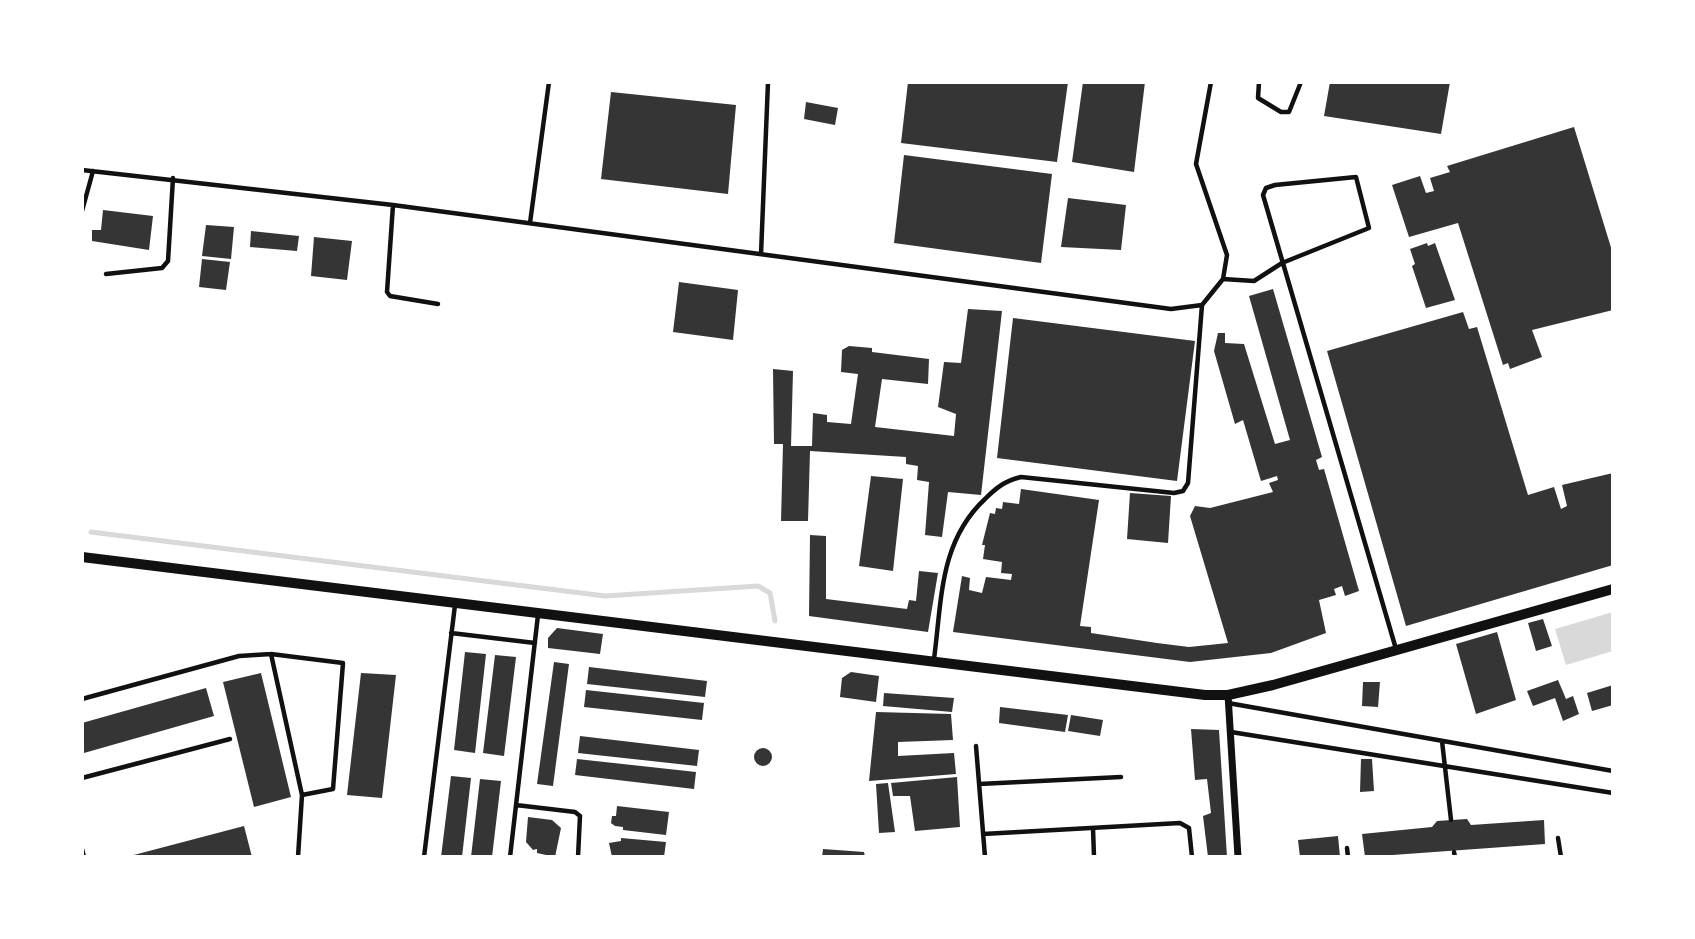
<!DOCTYPE html>
<html>
<head>
<meta charset="utf-8">
<style>
  body { margin:0 }
  #map { position:relative; width:1695px; height:939px; overflow:hidden; background:#fff; font-family:Poppins,sans-serif }
  canvas { display:block }
  .frame { position:absolute; inset:0; border:84px solid #fff; pointer-events:none }
</style>
</head>
<body>
<div id="map">
<canvas width="1695" height="939"></canvas>
<div class="frame"></div>
</div>
<script>
const g = document.querySelector('canvas').getContext('2d');
g.lineJoin = 'round';
function fill(path, color) {
  g.fillStyle = color;
  g.fill(path, 'evenodd');
}
function strokePath(path, color, width, dash) {
  g.strokeStyle = color;
  g.lineWidth = width;
  g.lineCap = dash ? 'butt' : 'round';
  g.setLineDash(dash || []);
  g.stroke(path);
}
fill(new Path2D(`
  M1613 612V651L1566 665 1555 629Z`), '#d9d9d9');
strokePath(new Path2D(`
  M91 532 605 596 758 586 770 593 775 621`), '#d9d9d9', 5);
fill(new Path2D(`
  M908 82H1068L1057 162 901 143Z
  M1083 82H1145L1134 172 1072 162Z
  M1330 82H1450L1441 134 1324 116Z
  M611 92 736 105 728 194 601 179Z
  M806 102 838 108 835 125 804 119Z
  M1574 127 1613 254V310L1532 330 1542 357 1510 369 1508 363 1503 365 1458 223 1409 237 1392 185 1420 176 1426 193 1434 191 1430 178 1450 172 1447 166Z
  M904 155 1052 174 1041 263 894 243Z
  M1068 198 1126 205 1121 250 1061 247Z
  M103 210 153 216 149 250 92 241V230H101Z
  M206 225 234 227 231 259 202 256Z
  M251 231 299 236 297 251 250 247Z
  M314 237 352 241 347 280 311 276Z
  M1427 243 1428 246 1435 243 1455 300 1426 308 1412 266 1415 264 1410 249Z
  M202 259 230 262 226 290 199 287Z
  M679 282 738 290 733 340 673 332Z
  M1273 289 1322 457 1316 460 1319 470 1324 469 1359 591 1345 596 1342 586 1334 589 1336 595 1319 600 1326 633 1271 653 1190 662 953 632 962 576 970 578 969 590 982 593 986 577 1011 580 1012 574 1001 573 1002 562 983 559 985 545H982L990 513 995 514 996 508 1002 509 1003 502 1019 504 1021 489 1099 500 1080 626 1091 627V633L1157 643 1189 647 1228 643 1190 516 1195 506 1210 508 1273 492 1269 483 1278 480 1277 476 1261 481 1243 420 1235 424 1214 351 1218 333H1225V343L1244 344 1275 444 1290 440 1249 296Z
  M968 309 1002 311 981 495 948 492 942 537 925 535 929 482 917 480 918 466 906 464V457L810 451 808 521H781L783 444H774L773 369 793 371 791 446H812L813 413 827 415V422L851 424 858 374 841 372 842 350 849 346 872 348V352L929 359 928 384 882 379 875 427 954 436 956 414 938 407 944 362 961 363Z
  M1463 312 1469 329 1477 327 1528 495 1554 487 1561 509 1567 506 1562 485 1613 473V565L1406 626 1327 351Z
  M1013 318 1195 341 1177 481 997 458Z
  M871 476 903 479 893 571 859 566Z
  M1130 493 1171 496 1168 543 1127 539Z
  M810 535 826 536V599L907 609 909 600 916 601 919 571 938 573 928 632 809 616Z
  M1543 619 1552 646 1536 651 1528 623Z
  M557 628 603 634 600 654 548 648V638Z
  M1497 632 1516 700 1476 714 1456 644Z
  M465 652 486 654 475 753 454 750Z
  M495 655 516 657 504 756 483 753Z
  M554 662 569 664 553 786 537 784Z
  M589 667 707 681 705 697 587 684Z
  M851 672 879 676 876 702 840 697 842 678Z
  M261 673 291 797 254 807 223 682Z
  M361 673 396 675 382 798 347 795Z
  M1558 680 1566 699 1573 696 1579 714 1563 721 1555 698 1533 706 1527 691Z
  M1363 682H1380L1378 707 1362 706Z
  M1613 685V705L1592 711 1587 693Z
  M206 688 214 716 84 753 82 723Z
  M586 690 704 703 702 720 584 707Z
  M884 693 954 698 952 712 883 706Z
  M1000 707 1068 715 1065 732 999 723Z
  M876 712 951 714 953 740 898 742V756L954 753 956 774 869 781Z
  M1071 715 1103 720 1100 736 1068 731Z
  M1191 729 1219 730 1227 857H1208L1203 816 1211 813 1207 779 1195 780Z
  M580 736 699 750 697 766 578 753Z
  M754 757a9 9 0 1 1 18 0a9 9 0 1 1-18 0Z
  M577 759 696 772 694 789 575 775Z
  M1361 759H1372L1374 791 1360 792Z
  M451 776 471 778 462 857H441Z
  M957 777 960 827 915 831 910 796H893L891 783Z
  M480 779 501 781 492 857H471Z
  M888 783 895 832 879 833 876 784Z
  M617 806 669 812 666 835 623 830V827L615 826 611 823 612 816H616Z
  M528 817 552 820 561 828 555 857 537 853V849L533 850 526 842Z
  M1467 819 1471 825 1544 820 1545 844 1365 857 1362 834 1432 827 1437 821Z
  M244 826 252 857H130V856Z
  M1338 836 1340 857H1300L1298 840Z
  M621 838 666 842 664 857H612L609 843 621 841Z
  M823 849 864 852 865 857H822Z`), '#353535');
strokePath(new Path2D(`
  M1259 82 1258 98 1281 112H1289L1301 82
  M82 170 393 205 1171 309 1202 305
  M393 205 387 292 390 296 438 304
  M82 211 93 171
  M530 223 549 82
  M761 254 768 82
  M106 274 162 268 168 261 173 178
  M1223 279 1254 281 1282 263 1369 228 1356 177 1275 185 1266 188 1263 195 1396 649
  M451 633 535 643
  M271 654 302 795 298 857
  M934 659C942 600 939 542 985 499 997 487 1005 481 1021 477L1174 493 1183 491 1188 483 1202 305 1223 279 1227 255 1196 164 1211 82
  M82 699 239 656 271 654 343 663 333 789 302 795
  M1228 703 1613 771
  M1231 732 1613 793
  M1442 741 1451 820
  M976 746 985 857
  M82 778 230 739
  M979 784 1121 777
  M516 805 575 812 580 816 578 857
  M1093 828 1094 857
  M983 834 1180 823 1189 828 1192 857
  M1558 838 1561 857
  M1347 848 1348 857
  M82 849 84 857
  M1454 852 1455 857
  M424 857 455 605
  M510 857 538 615`), '#111', 4.5);
strokePath(new Path2D(`
  M1228 695 1238 857`), '#111', 7);
strokePath(new Path2D(`
  M82 557 1205 695H1228L1273 685 1613 589`), '#111', 10);
</script>
</body>
</html>
